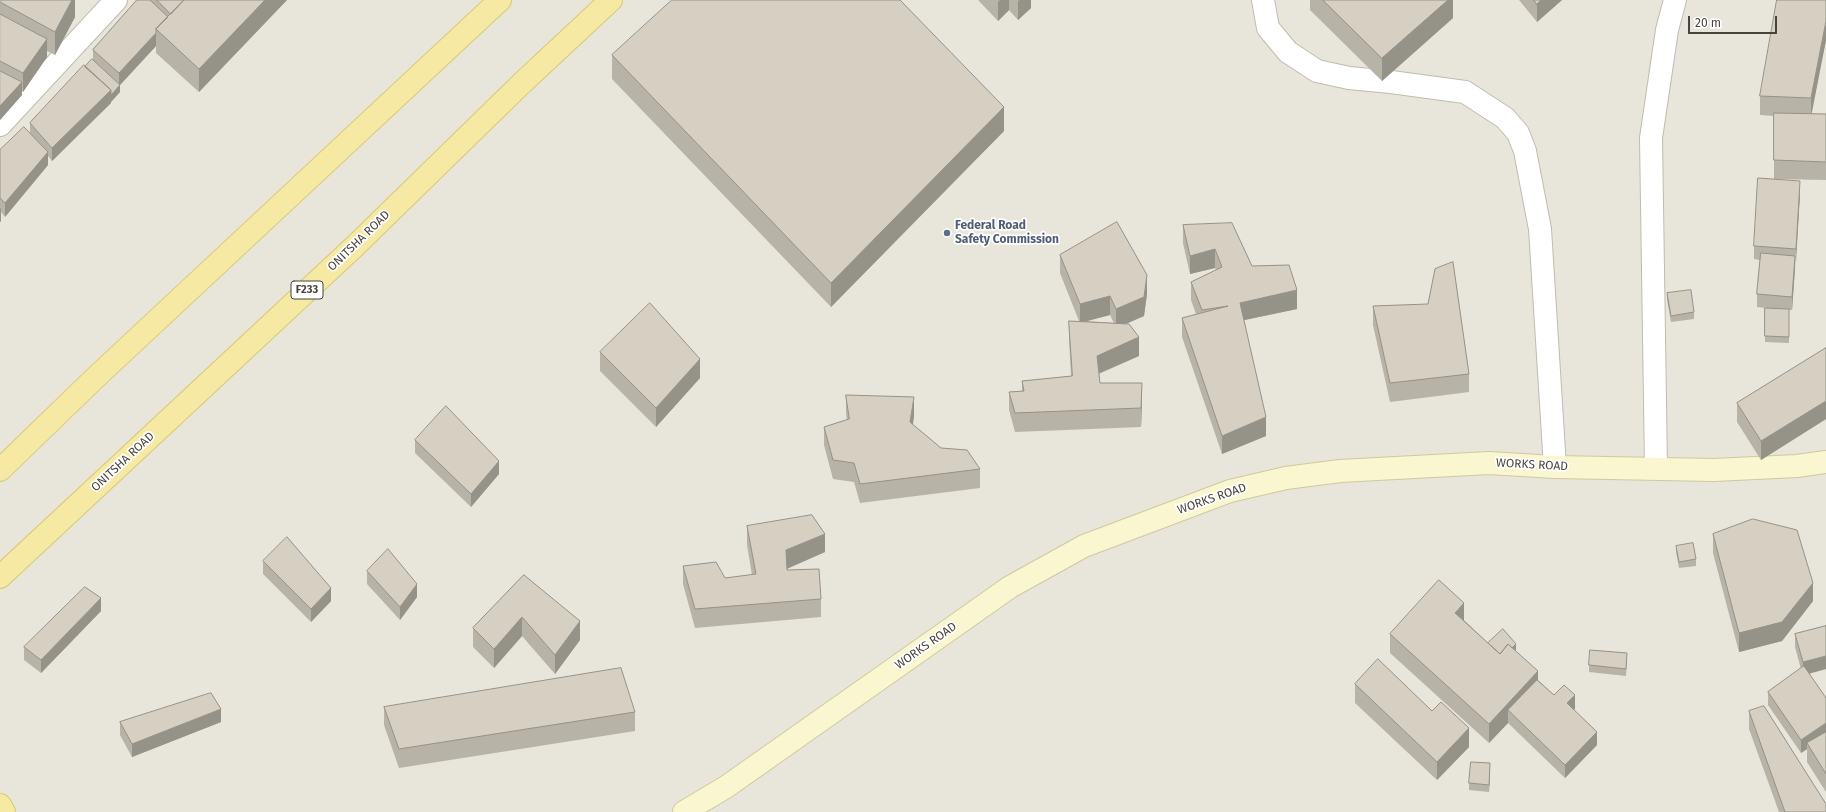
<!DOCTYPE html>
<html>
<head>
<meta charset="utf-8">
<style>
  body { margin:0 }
  #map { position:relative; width:1826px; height:812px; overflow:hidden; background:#f4f3eb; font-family:"Fira Sans",sans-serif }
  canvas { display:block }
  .scale { position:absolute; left:1688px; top:16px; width:89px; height:18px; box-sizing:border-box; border:2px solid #48443a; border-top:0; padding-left:5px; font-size:12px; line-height:14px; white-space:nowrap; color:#48443a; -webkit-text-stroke:3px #fff; paint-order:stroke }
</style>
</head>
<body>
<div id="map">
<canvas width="1826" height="812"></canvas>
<div class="scale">20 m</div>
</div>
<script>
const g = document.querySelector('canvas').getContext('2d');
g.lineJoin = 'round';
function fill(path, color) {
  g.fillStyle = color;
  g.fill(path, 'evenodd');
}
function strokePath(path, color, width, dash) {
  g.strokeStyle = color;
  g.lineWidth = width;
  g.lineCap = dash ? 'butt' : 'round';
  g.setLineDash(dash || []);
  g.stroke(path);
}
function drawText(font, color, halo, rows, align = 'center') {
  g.font = font + ' "Fira Sans",sans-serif';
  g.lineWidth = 3.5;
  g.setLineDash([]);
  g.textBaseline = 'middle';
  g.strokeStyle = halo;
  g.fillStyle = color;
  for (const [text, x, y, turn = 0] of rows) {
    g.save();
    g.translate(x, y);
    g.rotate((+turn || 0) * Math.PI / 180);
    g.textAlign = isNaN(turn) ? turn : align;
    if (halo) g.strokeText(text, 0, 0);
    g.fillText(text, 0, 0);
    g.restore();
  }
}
fill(new Path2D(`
  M0 0H1826V812H0Z`), '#e8e5da');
const minor = new Path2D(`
  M1263 0 1268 28 1288 52 1317 71 1349 78 1391 82 1465 92 1505 118 1518 133 1525 151 1540 229 1555 467
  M0 125 116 0
  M1656 468 1651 138 1667 30 1675 0`);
const secondary = new Path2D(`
  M684 812 726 787 1010 587 1084 546 1230 491 1286 478 1340 471 1489 463 1555 467 1714 470 1797 466 1826 462`);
const primary = new Path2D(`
  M0 470 95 378 500 0
  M0 577 355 246 521 84 611 0
  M0 805 4 812`);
strokePath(minor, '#bfbcaf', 24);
strokePath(secondary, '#cfc99f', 24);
strokePath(primary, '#d9c974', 24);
strokePath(minor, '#fff', 22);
strokePath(secondary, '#faf6d0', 22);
strokePath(primary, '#f5e9a3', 22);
fill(new Path2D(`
  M0 0H75V17L55 55 47 51V57L23 92 22 91V95L0 120Z
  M137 0H287L199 92 156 53V46L120 85V92L111 102V101V103L52 161 48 156V165L5 217 1 212V221L0 222V150L30 132V123L85 67 93 60V50Z
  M978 0H1031V8L1018 20 1009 10 998 21Z
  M1310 0H1453V18L1382 81 1310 10Z
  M1519 0H1562L1537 22Z
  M1826 0V40L1811 114H1826V180L1774 179V116L1760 115V96Z
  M612 55 1004 131 831 307 612 79Z
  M1800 194 1795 269 1792 310H1789V343L1765 342V308L1777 309 1757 307V294L1760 260 1754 259V246Z
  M1183 225 1252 266 1297 309 1244 320 1266 436 1222 454 1182 337V318L1196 314 1191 300V282L1216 270 1215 268 1190 274 1183 243Z
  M1060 255 1147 294 1144 316 1126 324 1139 356 1099 374 1100 383 1142 401 1141 427 1015 432 1009 410V392L1022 391V381L1071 376 1069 339V321H1079L1060 273ZM1110 315 1114 323 1085 321Z
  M1667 293 1694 312V319L1671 322 1667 300Z
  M1373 306 1469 374V392L1390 402 1373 325Z
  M1826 348V419L1761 460 1737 422V403Z
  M600 352 700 378 656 427 600 371Z
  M846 395 914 416 913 425 941 448 980 469V488L860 503 854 482 833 479 824 445V427L847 420 846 414Z
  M415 440 499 474 471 507 415 453Z
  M747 526 825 552 787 569V570L821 599V617L695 628 683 584V566L725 578 752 575 747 545Z
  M1713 534 1813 601 1782 641 1739 652 1713 553Z
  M1676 546 1696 559V566L1679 568 1676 552Z
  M263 561 331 601 311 622 263 574Z
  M367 571 417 597 400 620 367 584Z
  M524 575 580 640 555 674 522 636 494 668 473 647V628Z
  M101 611 41 673 24 660V647Z
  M1464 620 1488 643 1516 651 1538 680 1554 695 1575 709 1573 710 1597 745 1565 778 1508 723 1489 743 1390 653V634Z
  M1826 626V669L1809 674 1826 698V792L1807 762V749L1801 753 1768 705V692L1801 669 1795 647V634Z
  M1627 660 1626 676 1589 672V665Z
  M1355 684 1469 747 1437 780 1355 703Z
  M384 707 635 712V731L399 768 384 725Z
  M1749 711 1826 812H1779L1749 729Z
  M120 722H221L132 757 120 735Z
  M1490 770 1489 792 1469 790V783Z`), '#b7b3a7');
fill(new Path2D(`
  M72 0H75V17L55 55V32Z
  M265 0H287L199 92V69Z
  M1000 0H1009V10L998 21V2Z
  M1020 0H1031V8L1018 20V1Z
  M1448 0H1453V18L1382 81V58Z
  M1541 0H1562L1537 22V4Z
  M1826 21V40L1811 117V98Z
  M156 33V46L120 85V92L111 102V95L119 86V73Z
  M47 39V57L23 92V73Z
  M22 82V95L0 120V106Z
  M111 90V103L52 161V148Z
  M1004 107V131L831 307V283Z
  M48 152V165L5 217V203Z
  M1800 181V194L1796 262V249Z
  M1 208V221L0 222V209Z
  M1215 249V268L1190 274V256Z
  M1795 256V269L1792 310V297Z
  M1147 275V294L1144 316 1116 328V309Z
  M1297 290V309L1240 321V303Z
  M1110 296V315L1080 323V304Z
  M1139 337V356L1097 374V356Z
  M700 359V378L656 427V408Z
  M1142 383V401L1141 427V408Z
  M914 397V416L910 441V422Z
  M1826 401V419L1761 460V441Z
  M1266 417V436L1222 454V436Z
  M499 461V474L471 507V494Z
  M825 534V552L786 569V550Z
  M1813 583V601L1782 641 1739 652V633Z
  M417 584V597L400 620V607Z
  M331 588V601L311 622V609Z
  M101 598V611L41 673V660Z
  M1464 603V621L1455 613Z
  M522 617V636L494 668V649Z
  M580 621V640L555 674V655Z
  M1516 644V651L1499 666V659Z
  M1826 656V669L1803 675V662Z
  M1538 671V690L1508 710V723L1489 743V724Z
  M1575 695V709L1567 716V703Z
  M221 709V722L132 757V744Z
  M1826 723V736L1807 743V749L1801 753V740Z
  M1469 728V747L1437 780V762Z
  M1597 732V745L1565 778V765Z
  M1490 763V770L1489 792V785Z`), '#959288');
const building = new Path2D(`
  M0 0H72L55 32 0 2Z
  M137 0H150L168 17 156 29V33L119 73 93 50Z
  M157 0H184L171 14Z
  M184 0H265L199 69 156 29Z
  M672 0H900L1004 107 831 283 612 55Z
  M1323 0H1448L1382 58Z
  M1534 0H1541L1537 4Z
  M1777 0H1826V21L1811 98 1760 96Z
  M0 14 47 39 23 73 0 61Z
  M92 59 120 85 111 95V90L85 67Z
  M84 65 111 90 52 148 30 123Z
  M0 71 22 82 0 106Z
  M1774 113 1826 114V162L1774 160Z
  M24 127 48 152 5 203 0 198V150Z
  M1758 178 1800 181 1796 249 1754 246Z
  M1117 222 1147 275 1144 297 1116 309 1110 296 1080 304 1060 255Z
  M1232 223 1252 266 1289 265 1297 290 1240 303 1266 417 1222 436 1182 318 1228 306 1202 310 1191 282 1222 267 1215 249 1190 256 1183 225Z
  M1761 253 1795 256 1792 297 1757 294Z
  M1453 262 1469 374 1390 383 1373 306 1428 304 1435 269Z
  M1691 290 1694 312 1671 316 1667 293Z
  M650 303 700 359 656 408 600 352Z
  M1765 308 1789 309V337L1765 336Z
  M1069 321 1129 324 1139 337 1097 356 1100 383H1142L1141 408 1015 413 1009 392 1024 391 1022 381 1072 376Z
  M1826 348V401L1761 441 1737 403Z
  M846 395 914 397 910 422 941 448 967 450 980 469 860 484 854 463 833 460 824 427 849 419Z
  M446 406 499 461 471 494 415 440Z
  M812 515 825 534 786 550 787 570 819 569 821 599 695 609 683 566 716 562 725 578 756 574 747 526Z
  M1753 519 1797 530 1813 583 1782 622 1739 633 1713 534Z
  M287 537 331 588 311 609 263 561Z
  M1693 543 1696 559 1679 562 1676 546Z
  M388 549 417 584 400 607 367 571Z
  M524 575 580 621 555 655 522 617 494 649 473 628Z
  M1439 580 1464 603 1455 613 1500 654 1508 644 1538 671 1489 724 1390 634Z
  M85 587 101 598 41 660 24 647Z
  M1826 626V656L1803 662 1795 634Z
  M1503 629 1516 644 1512 648 1508 644 1500 654 1488 643Z
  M1590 650 1627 653 1626 669 1589 665Z
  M1378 659 1432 711 1441 702 1469 728 1437 762 1355 684Z
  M1804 666 1826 698V723L1801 740 1768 692Z
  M621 668 635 712 399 749 384 707Z
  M1537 680 1554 695 1564 685 1575 695 1567 703 1597 732 1565 765 1508 710Z
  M211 693 221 709 132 744 120 722Z
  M1764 706 1826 804V812H1785L1749 711Z
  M1826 732V774L1807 743Z
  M1471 762 1490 763 1489 785 1469 783Z`);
fill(building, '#d5d0c2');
strokePath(building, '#959288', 1);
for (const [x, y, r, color] of [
  [947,233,4,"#5c6f8a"]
]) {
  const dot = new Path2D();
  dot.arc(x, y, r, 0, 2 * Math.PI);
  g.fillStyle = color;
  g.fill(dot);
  strokePath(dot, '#fff', 1.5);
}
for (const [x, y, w] of [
  [307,290,32]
]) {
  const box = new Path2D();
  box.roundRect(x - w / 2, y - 9, w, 18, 3);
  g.fillStyle = '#fff';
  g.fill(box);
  strokePath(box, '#48443a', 1);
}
drawText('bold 11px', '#48443a', null, [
  ["F233",307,290]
]);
drawText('bold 12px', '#4e5e75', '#fff', [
  ["Federal Road",955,226],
  ["Safety Commission",955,240]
], 'left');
drawText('12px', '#48443a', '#fff', [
  ["ONITSHA ROAD",359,241,-44],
  ["ONITSHA ROAD",123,462,-43],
  ["WORKS ROAD",1532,465,3],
  ["WORKS ROAD",1212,499,-19],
  ["WORKS ROAD",926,646,-35]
]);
</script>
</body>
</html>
